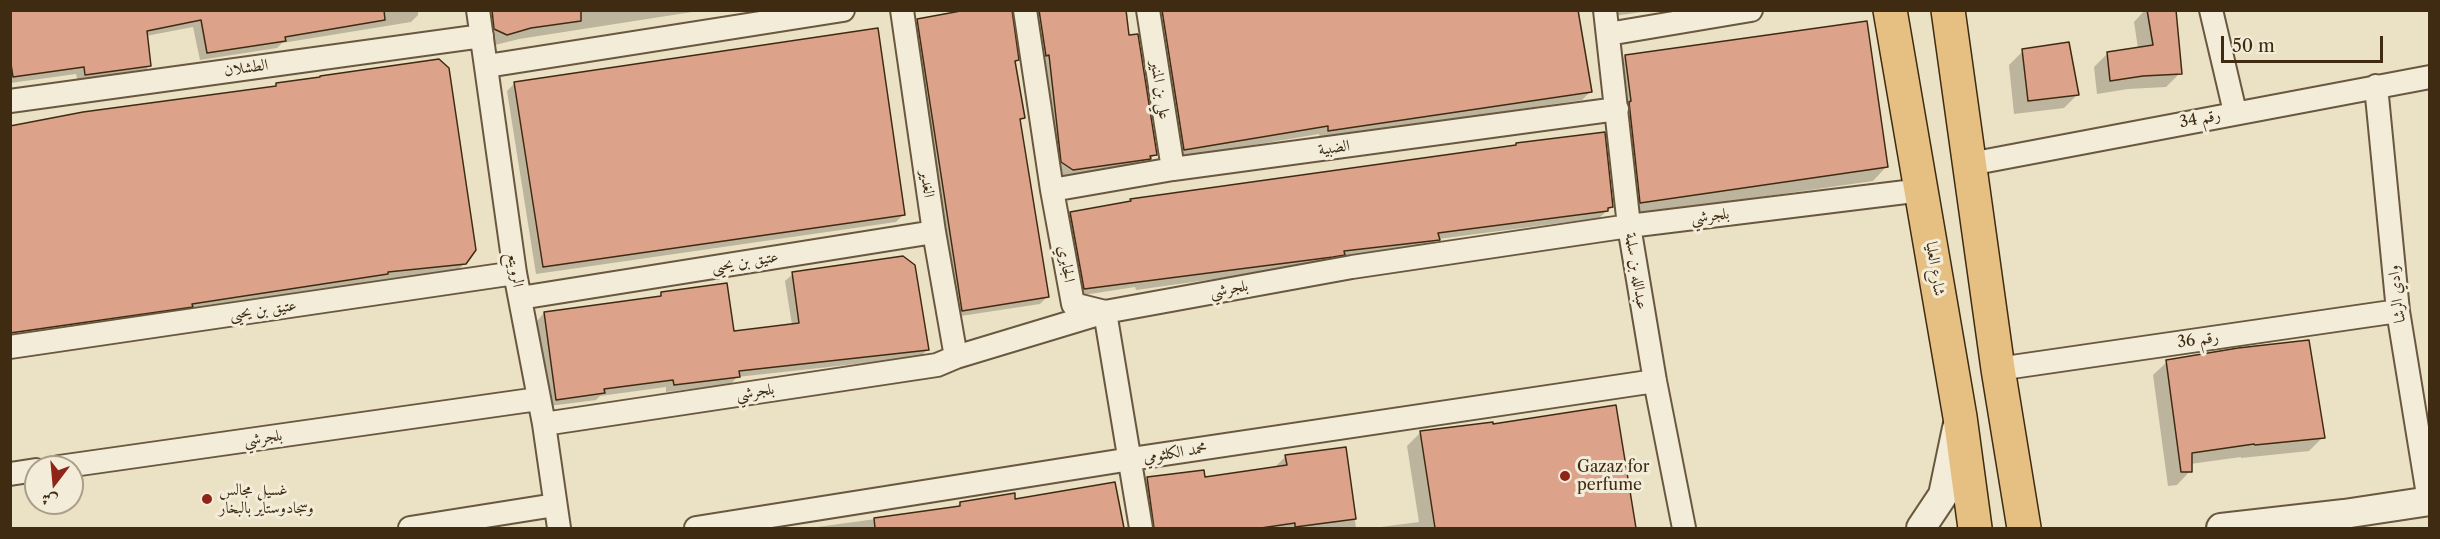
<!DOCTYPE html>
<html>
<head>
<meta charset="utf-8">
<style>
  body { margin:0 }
  #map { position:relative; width:2440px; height:539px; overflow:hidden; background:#ebe1c5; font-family:"Libre Caslon Text",Amiri,serif }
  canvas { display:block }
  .frame { position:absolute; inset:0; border:12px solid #3e2b12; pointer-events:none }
  .north { position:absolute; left:24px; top:455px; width:60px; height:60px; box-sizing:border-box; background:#f2ecd9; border:2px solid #aa9f89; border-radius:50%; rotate:196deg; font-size:16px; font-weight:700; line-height:24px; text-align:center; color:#3e2b12 }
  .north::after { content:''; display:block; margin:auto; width:21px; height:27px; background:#8f2418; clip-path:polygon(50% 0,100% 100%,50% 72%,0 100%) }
  .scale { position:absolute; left:2221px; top:36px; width:162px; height:27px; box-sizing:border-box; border:3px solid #3e2b12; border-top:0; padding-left:8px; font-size:18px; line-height:21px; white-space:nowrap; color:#3e2b12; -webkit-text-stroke:4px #f2ecd9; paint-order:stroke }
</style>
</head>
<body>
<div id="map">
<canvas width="2440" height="539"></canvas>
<div class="frame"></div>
<div class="north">ش</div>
<div class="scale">50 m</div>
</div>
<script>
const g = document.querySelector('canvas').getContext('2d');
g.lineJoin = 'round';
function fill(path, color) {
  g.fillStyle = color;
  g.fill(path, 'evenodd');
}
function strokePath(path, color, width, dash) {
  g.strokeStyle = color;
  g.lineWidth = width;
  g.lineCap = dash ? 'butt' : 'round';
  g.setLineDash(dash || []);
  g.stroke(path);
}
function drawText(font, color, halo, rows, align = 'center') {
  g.font = font + ' "Libre Caslon Text",Amiri,serif';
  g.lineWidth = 6;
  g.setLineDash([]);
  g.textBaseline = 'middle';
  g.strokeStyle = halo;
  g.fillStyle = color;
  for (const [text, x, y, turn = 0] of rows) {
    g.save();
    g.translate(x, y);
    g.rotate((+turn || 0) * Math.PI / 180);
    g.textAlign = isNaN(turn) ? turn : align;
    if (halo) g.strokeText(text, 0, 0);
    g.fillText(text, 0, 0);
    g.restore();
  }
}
fill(new Path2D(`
  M10 10H418V15L411 22 282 43 277 48 200 60 193 27 146 36 149 66 142 74 78 82 76 74 10 83Z
  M480 10H705L519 39 495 45 484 39Z
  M1028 10H1124L1128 36 1155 154 1148 162 1142 166 1065 177 1055 170Z
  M1152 10H1578L1591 91 1582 100 1320 139 1319 134 1176 158Z
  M1606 10H1655L1607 17Z
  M2145 10H2174L2180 73 2166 87 2128 89 2097 94 2094 67 2108 53 2138 48 2134 22Z
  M918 20 1017 60 1014 63 1023 118 1019 122 1048 296 1040 304 954 317 910 28Z
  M2023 51 2078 94 2064 108 2014 114 2009 65Z
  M1625 56 1886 167 1873 181 1627 216 1612 70Z
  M277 84 465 263 454 274 10 342V126L273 88Z
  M514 84 904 214 896 222 536 274 507 91Z
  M1517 144 1612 206 1599 218 1438 239 1431 247 1339 258 1336 262 1136 290 1135 287 1077 296 1063 221 1070 213 1129 203 1131 201 1514 147Z
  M793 274 927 350 920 357 737 377 731 384 666 392V387L600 396 596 400 549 406 537 321 544 313 657 298 662 293 732 333 792 325 785 281Z
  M2167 362 2323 437 2309 451 2241 458V457L2190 464V471L2177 485 2168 486 2153 375Z
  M1614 407 1634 528H1373L1419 522 1407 446 1421 432 1492 425Z
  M1345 448 1356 528H1139L1134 492 1148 478 1203 479 1274 468 1286 456Z
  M1114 483 1122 528H810L956 508 960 503 1014 500Z`), '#0003');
const building = new Path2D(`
  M10 10H384L385 20 285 37 286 41 207 53 201 20 147 31 151 66 85 75 84 67 13 77 10 57Z
  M492 10H581V21L531 28 507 35 494 29Z
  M966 10H1012L1019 60 1015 61 1025 118 1020 119 1049 297 962 311 917 19Z
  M1039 10H1126L1129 35 1138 34 1157 155 1150 156 1151 159 1073 170 1061 162 1049 55 1046 56Z
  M1162 10H1578L1592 92 1328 131V126L1184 150Z
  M2147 10H2176L2182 74 2143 76 2110 81 2107 52 2153 45Z
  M1867 21 1888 167 1640 203 1629 102 1631 101 1625 55Z
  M878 28 905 215 543 267 514 82Z
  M2069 42 2079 95 2028 101 2022 49Z
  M439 59 449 68 476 250 466 264 388 272V274L192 304 193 307 10 333V126L83 112 276 86V83L320 77V76Z
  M1605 132 1613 207 1608 208V211L1438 233 1440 240 1344 251 1345 255 1333 257 1084 289 1070 212 1131 201 1130 199 1516 145V143Z
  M903 256 915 265 929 350 739 371 740 377 674 385 673 380 604 389 605 393 556 400 544 312 661 296V292L727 283 734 331 799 323 792 272Z
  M2309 340 2325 438 2255 445 2254 444 2192 453V472H2181L2166 360 2238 348Z
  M1616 405 1636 528H1435L1420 431 1493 422V424Z
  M1346 447 1356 519 1295 527V523L1261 528H1154L1147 477 1204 470 1205 477 1287 465 1285 455Z
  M1115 482 1124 528H875L874 518 960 506V502L1015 493V499Z`);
fill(building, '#dda38a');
strokePath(building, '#3e2b12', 1.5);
const minor = new Path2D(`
  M478 10 515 273 544 424 559 528
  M902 10 934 232 956 357
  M1025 10 1052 190 1073 304 1105 312 1141 528
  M1148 10 1173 169
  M1605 10 1629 226 1655 381 1684 528
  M2211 10 2235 112
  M1608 34 1751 10
  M487 66 843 10
  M2376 86 2398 311 2429 501
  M10 101 482 36
  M1970 164 2430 77
  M1052 190 1173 169 1617 109
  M520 298 934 232
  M10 347 515 273
  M1998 369 2398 311
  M544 424 937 365 956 357 1105 312 1352 267 1629 226 1922 190
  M59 467 538 399
  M10 474 36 470
  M410 528 555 505
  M696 528 1131 459 1655 381`);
const tertiary = new Path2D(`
  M1921 528 1943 495 1957 428
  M2221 528 2344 514 2430 501`);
const primary = new Path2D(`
  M1890 10 1960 417 1975 528
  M1948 10 1998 369 2024 528`);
strokePath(minor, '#69583f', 26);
strokePath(tertiary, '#69583f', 32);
strokePath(primary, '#3e2b12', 36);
strokePath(minor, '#f2ecd9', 22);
strokePath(tertiary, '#f2ecd9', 28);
strokePath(primary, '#e6c082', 33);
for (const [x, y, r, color] of [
  [1565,476,6,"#8f2418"],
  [207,499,6,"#8f2418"]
]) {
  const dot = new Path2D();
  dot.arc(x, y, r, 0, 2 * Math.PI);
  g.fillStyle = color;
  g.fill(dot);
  strokePath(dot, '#f2ecd9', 2);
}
drawText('16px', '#3e2b12', '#f2ecd9', [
  ["الطشلان",246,68,-8],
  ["علي بن المنير",1160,90,81],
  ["رقم 34",2200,119,-11],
  ["الضبية",1334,148,-8],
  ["الغدير",927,184,82],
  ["بلجرشي",1710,216,-7],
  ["عتيق بن يحيى",745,262,-9],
  ["الجابري",1066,264,80],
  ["شارع العليا",1935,269,81],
  ["الرويتع",515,270,81],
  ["عبدالله بن سلمة",1636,271,81],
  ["بلجرشي",1229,289,-10],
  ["وادي الرشا",2397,294,-97],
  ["عتيق بن يحيى",263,310,-8],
  ["رقم 36",2198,340,-8],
  ["بلجرشي",755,392,-9],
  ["بلجرشي",263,438,-8],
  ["محمد الكلثومي",1175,453,-9]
]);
drawText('16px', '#3e2b12', '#f2ecd9', [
  ["Gazaz for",1577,467],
  ["perfume",1577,485],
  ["غسيل مجالس",219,490],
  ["وسجادوستاير بالبخار",219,508]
], 'left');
</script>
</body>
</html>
